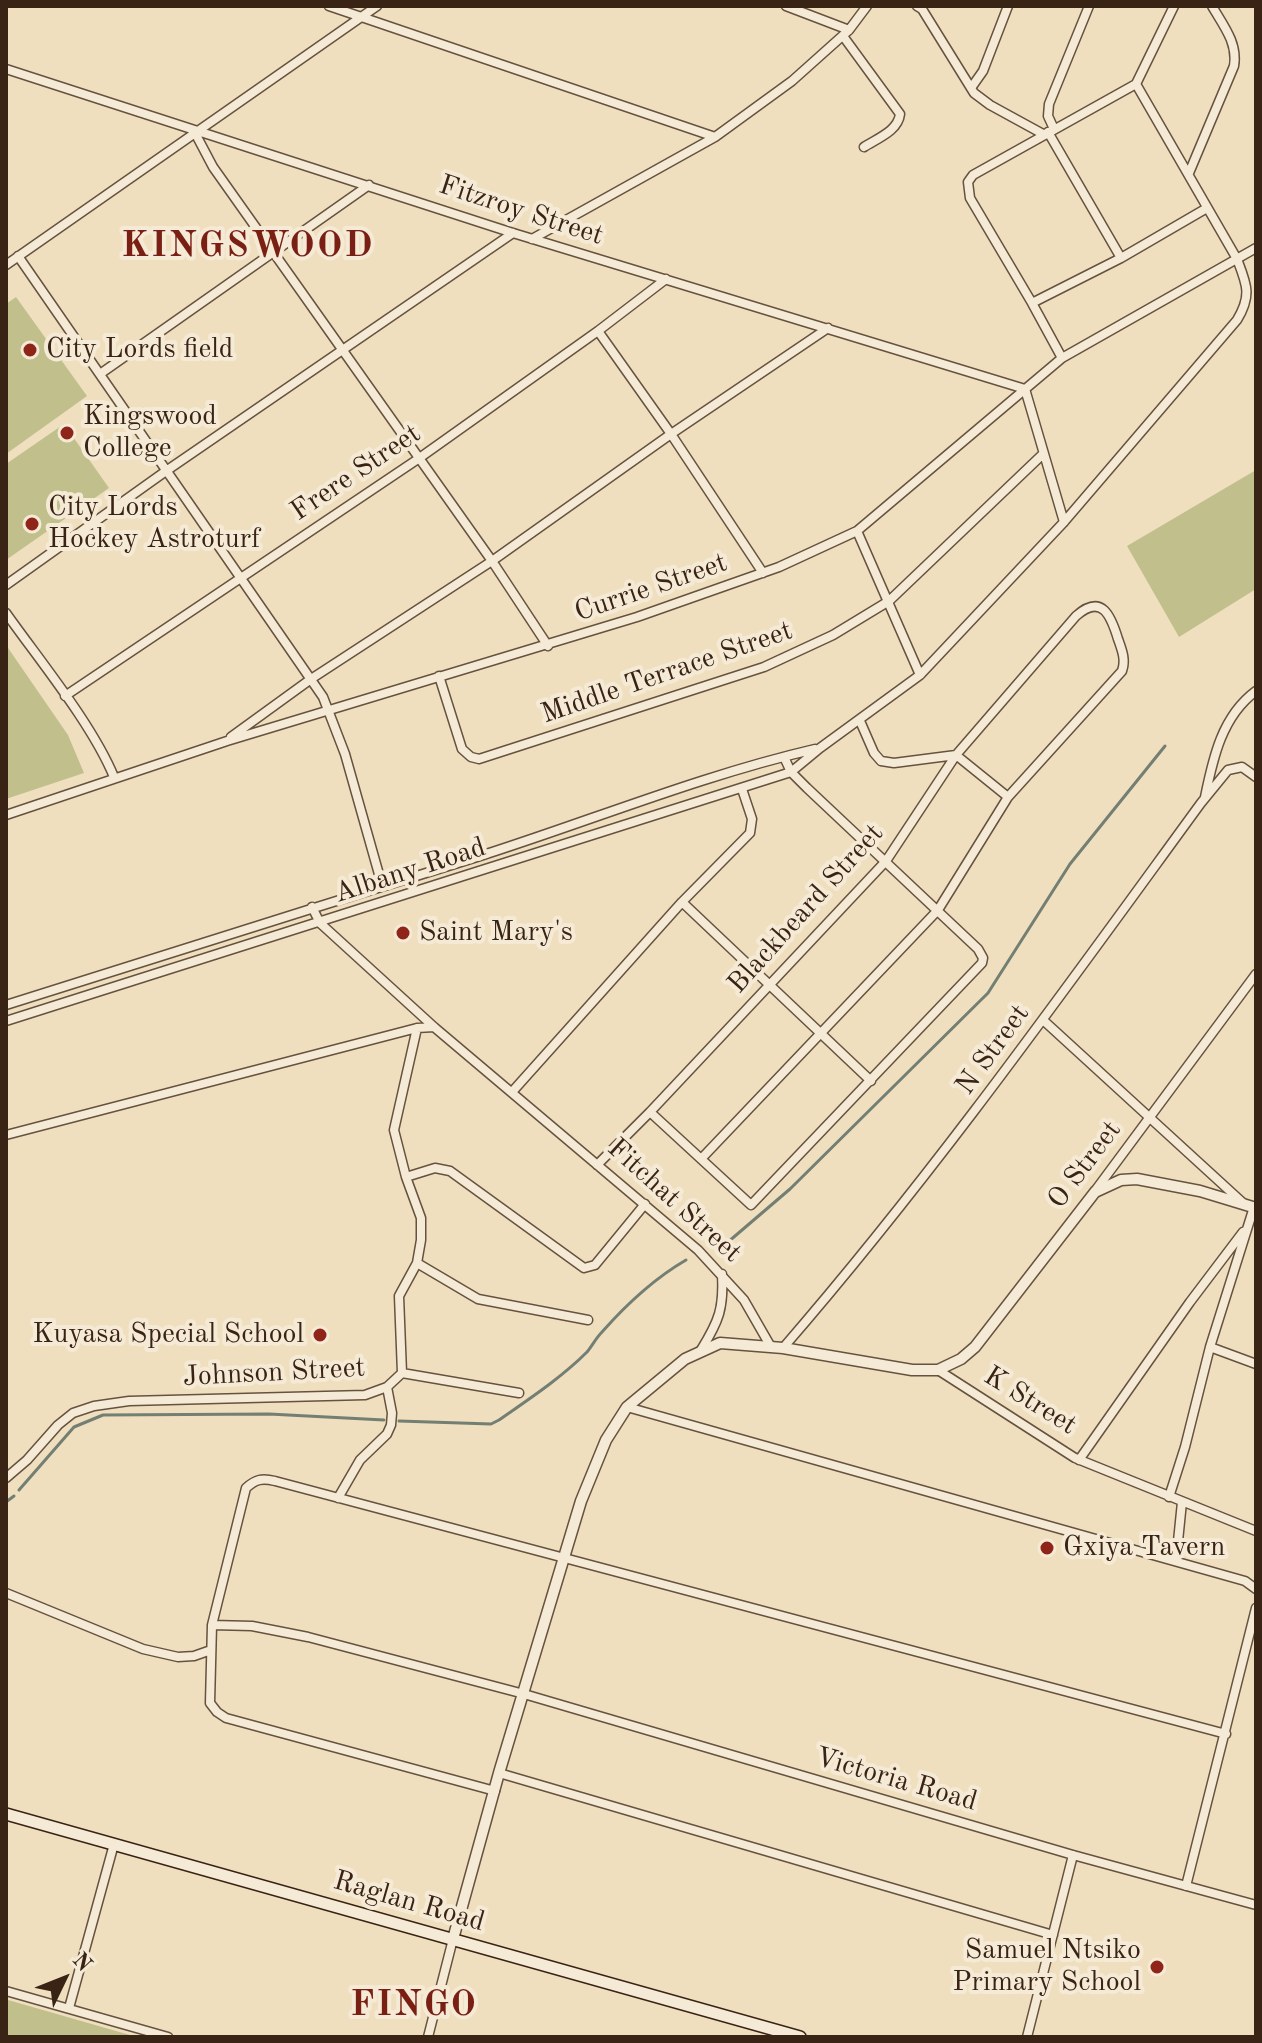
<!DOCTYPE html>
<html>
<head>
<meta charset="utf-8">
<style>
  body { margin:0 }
  #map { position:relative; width:1262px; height:2043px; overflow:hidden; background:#efdfbe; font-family:"Old Standard TT",serif }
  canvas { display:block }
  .frame { position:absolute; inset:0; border:8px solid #392315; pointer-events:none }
  .north { position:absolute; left:24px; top:1939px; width:80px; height:80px; -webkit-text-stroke:6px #f5ead5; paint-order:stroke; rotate:47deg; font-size:22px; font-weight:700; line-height:32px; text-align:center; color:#392315 }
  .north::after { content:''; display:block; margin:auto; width:28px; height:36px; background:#392315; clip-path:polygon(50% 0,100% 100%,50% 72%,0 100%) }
</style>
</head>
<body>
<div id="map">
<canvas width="1262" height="2043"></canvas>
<div class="frame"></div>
<div class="north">N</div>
</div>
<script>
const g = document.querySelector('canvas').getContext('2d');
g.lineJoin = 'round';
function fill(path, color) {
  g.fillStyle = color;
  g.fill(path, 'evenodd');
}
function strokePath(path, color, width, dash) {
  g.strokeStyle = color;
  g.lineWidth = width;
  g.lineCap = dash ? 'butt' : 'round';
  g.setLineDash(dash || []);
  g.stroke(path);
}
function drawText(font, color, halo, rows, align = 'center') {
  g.font = font + ' "Old Standard TT",serif';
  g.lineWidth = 8;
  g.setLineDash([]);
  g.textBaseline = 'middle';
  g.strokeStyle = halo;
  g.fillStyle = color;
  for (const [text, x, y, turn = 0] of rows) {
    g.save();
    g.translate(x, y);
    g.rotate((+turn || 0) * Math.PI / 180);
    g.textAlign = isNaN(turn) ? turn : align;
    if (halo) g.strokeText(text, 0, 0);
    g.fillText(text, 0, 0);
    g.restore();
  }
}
fill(new Path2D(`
  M16 297 87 396 6 454V304Z
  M64 424 109 488 6 560V464Z
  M1256 470V589L1179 637 1127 546Z
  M6 645 68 735 84 773 6 799Z
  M8 2000 137 2037H6Z`), '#c1c08c');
strokePath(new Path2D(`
  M721 1248 790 1189 988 993 1070 864 1165 746
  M399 1421 491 1424 499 1420C529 1399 561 1378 587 1352 592 1346 596 1338 602 1332 625 1306 655 1278 686 1260
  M19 1490 74 1427 103 1415 269 1414 384 1420
  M6 1502 14 1496`), '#737f73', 3);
const minor = new Path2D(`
  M329 6 715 137
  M786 6 849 30
  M917 6 922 9 974 93 990 105 1043 134
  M843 36 900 114C898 131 878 138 864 147
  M6 69 513 233 1025 389 1064 522
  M1136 84 1174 6
  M971 88 983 71 1008 6
  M1054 129 1048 116 1049 104 1089 6
  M194 131 213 167 492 561 548 646
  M1048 132 1121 258
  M1189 173 1234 66C1238 43 1223 25 1212 6
  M532 239 715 137 792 81 849 30 867 6
  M18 256 323 697 345 754 382 885
  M6 265 377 6
  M1032 303 1121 258 1207 208
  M598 331 671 434 763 573
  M1062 358 1032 303 970 198 968 182 973 175 1136 84
  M100 374 369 185
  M857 531 920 675
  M6 585 166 471 513 233
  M6 613C40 661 92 724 114 777
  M439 676 462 749 471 757 479 759 764 667 833 635 889 601 1043 454
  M65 696 418 459 598 331 666 279
  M860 721 874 753 881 761 894 763 956 755 1008 797
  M231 737 311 679 492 561 671 434 828 328
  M1205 797C1213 758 1222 716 1256 691
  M6 815 227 741 637 617 779 567 857 531 1062 358 1256 248
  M682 902 871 1081
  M312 907 320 923 434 1027 698 1250 744 1300 771 1347
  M6 1005C162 955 318 907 474 858 588 822 699 776 815 749
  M1043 1020 1243 1203
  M6 1021 791 772 820 748 920 675 1064 522 1237 320C1252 295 1247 285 1237 259L1136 84
  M512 1092 682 902 750 833 752 819 742 789
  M650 1112 751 1205 982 963 983 958 978 949 807 788 791 772 784 757
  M6 1135 417 1028 434 1027
  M597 1165 650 1112 886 861 956 755 1076 616C1102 593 1111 616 1118 639 1122 650 1126 660 1122 671L1008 797 938 910 701 1159
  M406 1177 435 1168 450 1171 584 1268 595 1265 645 1204
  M1095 1191 1256 974
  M417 1263 478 1299 588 1320
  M1210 1347 1256 1364
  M783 1348C933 1175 1066 988 1201 803L1228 770 1242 767 1256 777
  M701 1350C719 1321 724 1308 722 1274
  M938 1370 1075 1458 1256 1531
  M402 1373 519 1393
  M627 1407 1245 1581 1256 1589
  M1079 1460 1190 1302 1243 1232
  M6 1478 27 1460 58 1425 73 1413 94 1406 129 1401 365 1395 387 1387 402 1373 399 1296 417 1263 421 1240V1218L406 1177 394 1130 417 1028
  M1169 1497 1185 1447 1210 1347 1254 1207
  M338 1498 360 1460 387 1434 391 1425 392 1413 387 1387
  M1176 1561 1182 1502
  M6 1593 143 1649 178 1657 194 1656 211 1650
  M212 1625 252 1626 308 1637 524 1694 1073 1855 1256 1905
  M499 1773 1053 1935
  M495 1791 226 1718 217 1712 210 1703 212 1625 246 1488C256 1479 262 1478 275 1481L1226 1734
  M1186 1886 1256 1608
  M6 1991 168 2037
  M69 2008 114 1844
  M428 2037 453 1939
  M1027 2037 1073 1855`);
const tertiary = new Path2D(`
  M453 1939 499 1773 581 1501 606 1440 627 1407 685 1359 720 1343 783 1348 912 1370H938L961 1359 975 1347 1095 1192 1121 1180 1137 1179 1200 1191 1256 1208`);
const secondary = new Path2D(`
  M6 1814 800 2037`);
strokePath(minor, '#66523f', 11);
strokePath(tertiary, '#66523f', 13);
strokePath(secondary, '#392315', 14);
strokePath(minor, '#f5ead5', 8);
strokePath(tertiary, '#f5ead5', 10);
strokePath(secondary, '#f5ead5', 11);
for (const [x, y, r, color] of [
  [30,350,8,"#8f2418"],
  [67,433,8,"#8f2418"],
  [32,524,8,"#8f2418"],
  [403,933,8,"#8f2418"],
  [320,1335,8,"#8f2418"],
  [1047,1548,8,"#8f2418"],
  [1157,1967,8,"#8f2418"]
]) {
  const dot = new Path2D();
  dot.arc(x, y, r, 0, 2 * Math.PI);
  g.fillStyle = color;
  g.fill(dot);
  strokePath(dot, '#f5ead5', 3);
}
drawText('28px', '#392315', '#f5ead5', [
  ["Fitzroy Street",521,211,18],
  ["Frere Street",356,473,-34],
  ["Currie Street",651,588,-19],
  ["Middle Terrace Street",667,673,-19],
  ["Albany Road",410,871,-18],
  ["Blackbeard Street",806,909,-48],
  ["N Street",993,1050,-54],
  ["O Street",1085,1165,-53],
  ["Fitchat Street",674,1201,42],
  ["Johnson Street",274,1373,-3],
  ["K Street",1030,1401,32],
  ["Victoria Road",896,1780,16],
  ["Raglan Road",409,1902,16]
]);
drawText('28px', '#392315', '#f5ead5', [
  ["City Lords field",46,350],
  ["Kingswood",83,417],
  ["College",83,449],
  ["City Lords",48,508],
  ["Hockey Astroturf",48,540],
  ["Saint Mary's",419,933],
  ["Kuyasa Special School",304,1335,"right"],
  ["Gxiya Tavern",1063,1548],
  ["Samuel Ntsiko",1141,1951,"right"],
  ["Primary School",1141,1983,"right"]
], 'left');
g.letterSpacing = '2px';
drawText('bold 36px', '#7a1f14', '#f5ead5', [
  ["KINGSWOOD",248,247],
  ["FINGO",414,2006]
]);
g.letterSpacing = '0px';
</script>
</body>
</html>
